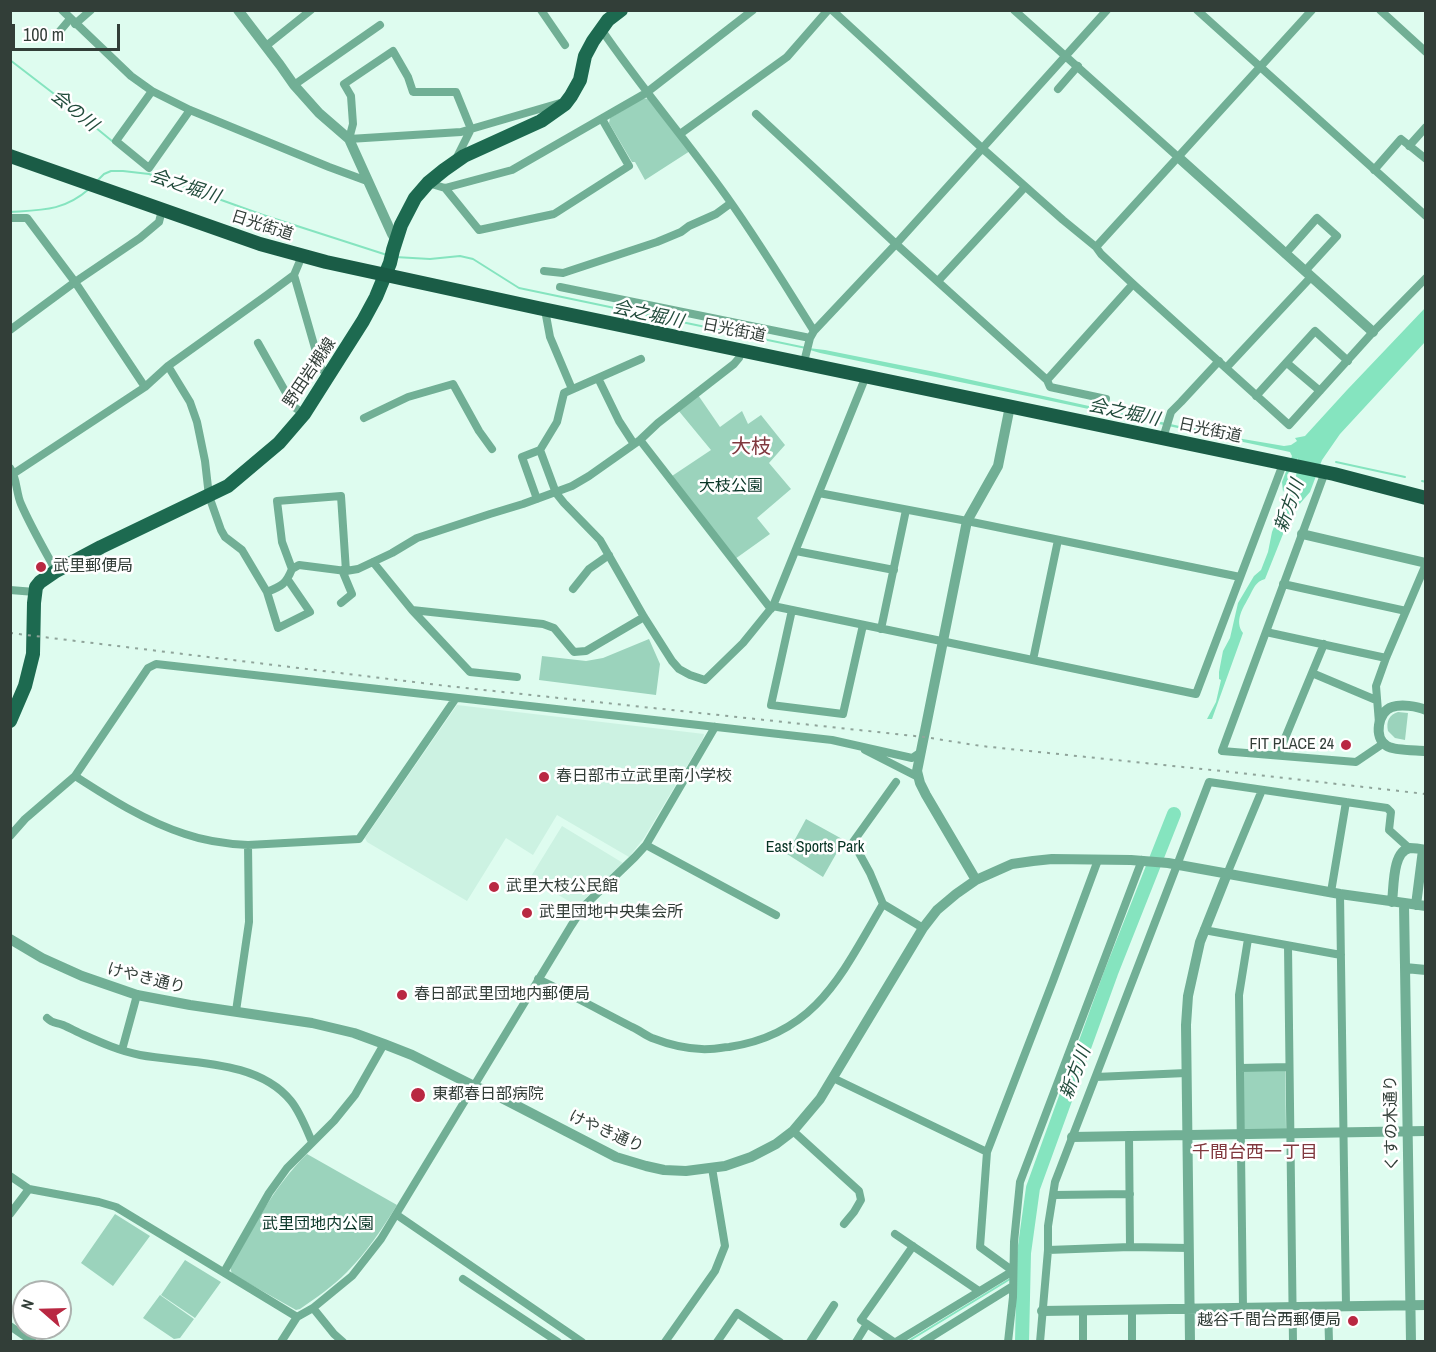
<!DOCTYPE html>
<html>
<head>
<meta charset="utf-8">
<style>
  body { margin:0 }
  #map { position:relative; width:1436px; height:1352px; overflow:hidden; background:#defcef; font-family:"Archivo Narrow",sans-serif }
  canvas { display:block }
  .frame { position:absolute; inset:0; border:12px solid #323e38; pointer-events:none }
  .north { position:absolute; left:12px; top:1280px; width:60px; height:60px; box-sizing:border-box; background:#fff; border:2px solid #adb2af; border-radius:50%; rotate:290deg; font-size:16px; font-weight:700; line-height:24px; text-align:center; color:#323e38 }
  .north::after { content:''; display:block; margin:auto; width:21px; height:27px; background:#b92842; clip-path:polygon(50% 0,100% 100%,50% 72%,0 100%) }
  .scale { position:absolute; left:12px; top:24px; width:108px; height:27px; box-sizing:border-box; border:3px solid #323e38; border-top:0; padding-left:8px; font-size:18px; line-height:21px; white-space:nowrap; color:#323e38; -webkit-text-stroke:4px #fff; paint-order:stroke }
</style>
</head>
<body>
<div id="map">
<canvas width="1436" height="1352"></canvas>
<div class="frame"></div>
<div class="north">N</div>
<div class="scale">100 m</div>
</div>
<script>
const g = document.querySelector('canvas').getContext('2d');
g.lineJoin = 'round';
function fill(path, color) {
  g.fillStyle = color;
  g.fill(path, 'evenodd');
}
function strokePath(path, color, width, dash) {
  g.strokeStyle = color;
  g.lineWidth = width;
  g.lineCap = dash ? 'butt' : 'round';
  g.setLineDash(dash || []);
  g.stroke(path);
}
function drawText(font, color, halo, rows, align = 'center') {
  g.font = font + ' "Archivo Narrow","Noto Sans JP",sans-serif';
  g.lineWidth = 5;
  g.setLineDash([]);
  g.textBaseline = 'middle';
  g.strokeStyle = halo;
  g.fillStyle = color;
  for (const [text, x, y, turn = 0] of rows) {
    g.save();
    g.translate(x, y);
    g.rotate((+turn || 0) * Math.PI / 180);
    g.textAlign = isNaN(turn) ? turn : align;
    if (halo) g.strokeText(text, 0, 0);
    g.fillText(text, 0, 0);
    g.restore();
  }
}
fill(new Path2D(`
  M457 705 704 734 703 739 644 838 629 857 557 815 533 855 506 838 467 901 367 842 365 838Z
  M562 826 623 863 577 906 530 878Z`), '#ccf2e2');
fill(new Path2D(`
  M643 98 648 99 690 151 645 180 635 162H632L609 123 610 118Z
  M698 395 720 427 742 411 748 424 761 415 785 445 769 463 791 489 757 518 770 534 735 559 672 476 711 450 678 410Z
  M649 639 660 664 656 695 539 680 542 656 586 661 603 658Z
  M1398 712 1408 713 1405 740 1395 738 1388 731C1386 721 1389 715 1398 712Z
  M806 819 844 840 823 877 787 854Z
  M1285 1069 1286 1129 1244 1130 1243 1070Z
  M307 1154 397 1205C382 1229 367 1252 347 1272 333 1286 316 1298 300 1309L296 1310 232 1274 230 1267C253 1228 274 1186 307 1154Z
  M115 1214 150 1236 113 1286 81 1263Z
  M185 1260 221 1282 195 1318 161 1295Z
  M160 1295 194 1319 180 1338 174 1339 143 1318Z`), '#9bd3bc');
fill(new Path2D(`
  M1425 308V342L1340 434 1322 460 1310 492 1291 514 1265 579C1255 582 1254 588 1249 597 1243 608 1234 621 1243 633L1212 719H1207L1216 702 1221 680 1219 679V672L1223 651 1230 638 1238 603 1254 576 1261 570 1268 552 1272 532 1281 510 1285 508 1283 503C1295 487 1297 477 1298 458L1287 475 1288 479 1283 492 1282 482 1292 456 1290 452 1037 398 820 353 800 347 825 350 935 372 1184 427 1197 428 1231 437 1284 446 1291 445 1297 441 1295 438 1305 436 1347 390Z`), '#85e4bf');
strokePath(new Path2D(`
  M10 60 62 100 112 141
  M97 181 104 174 111 171H123L149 174 263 215 387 255
  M10 212C42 210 64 211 89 189
  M395 257 430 259 460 256 473 259 519 288 806 348
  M1336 462 1405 477
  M1422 481 1426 482
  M1017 1275 1025 1268
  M907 1342 1010 1279`), '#85e4bf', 2);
strokePath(new Path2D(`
  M1022 1342 1024 1253 1033 1188 1111 973 1174 814`), '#85e4bf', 14);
strokePath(new Path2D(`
  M62 10 131 76 152 91 190 110 329 167 367 181
  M541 10 565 45
  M832 10 983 149 1063 220 1096 247 1101 254 1133 284 1289 425 1373 332 1426 278
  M1014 10 1178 157
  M1197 10 1426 216
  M1380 10 1426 52
  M75 24 91 10
  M601 29C638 83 680 133 719 186 753 232 783 282 814 331
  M59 32 70 19
  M266 46 311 10
  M294 85 380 25
  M1058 89 1078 66
  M152 91 116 141 149 168 190 110
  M756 114 896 244 1047 380 1050 387 1106 399
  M680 134 787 57 828 10
  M1409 146 1426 127
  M456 159 471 129 456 92H413L408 77 393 51 344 84 351 96 353 124 349 139 461 132 471 129 560 103
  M1374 170 1401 139 1426 159
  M428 183 445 188 512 170 646 93 753 10
  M445 188 479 230 554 214 629 166 602 119
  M10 218H27L75 282 145 387
  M1096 247 1312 10
  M1285 254 1317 218 1337 236 1305 271
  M544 271 563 273 657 242 681 232 689 226 716 214 731 203
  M294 275 321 369 330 374
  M938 281 1025 187
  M560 287 810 338
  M545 310 550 337 572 389
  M625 326 630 302
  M10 330 75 282 140 238 159 222 162 210
  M258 343 294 407 304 414
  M641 359 564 393 557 422 540 450 556 493 564 503 600 540 644 617 672 661 679 669 690 675 705 680 743 643 773 606 866 376
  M804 362 810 338 814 331 896 244 1107 10
  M1287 363 1320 391
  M168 366 190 402 197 422 205 461 209 496 221 530 225 537 242 550 267 592 278 628 310 612 288 580
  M1226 368 1311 277
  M598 378 619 421 634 444
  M1047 380 1133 284
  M1256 396 1315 331 1348 361
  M364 418 408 397 453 384 479 431 492 449
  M1163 438 1171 412 1181 402 1219 361
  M640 440 771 609
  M10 468C17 477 16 493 21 504 31 527 44 549 56 571
  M1325 472 1222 751 1356 762 1384 743
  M10 476 145 387 168 366 267 295 294 275 302 256
  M819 493 967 521 1240 577
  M537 499 522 457 540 450
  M796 551 894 570
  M373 562 412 610 543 624 554 628 574 652 586 651 644 617
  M292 569 282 542 277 501 341 496 346 571
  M1283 584 1406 611
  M573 589 589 569 609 555
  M10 590 35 592
  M267 592C282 586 286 584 292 569L299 565 346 571 358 569 392 553 417 538 490 514 523 504 572 486 589 476 640 440 658 423 734 364 739 358 742 350
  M341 603 352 594 342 570
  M773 606 1196 694 1283 464
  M412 610 470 672 517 677
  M792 610 771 705 843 714 863 625
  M881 629 906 510
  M1266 632 1386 658
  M1033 660 1058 540
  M1312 673 1376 700
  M1379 723 1376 686 1386 658 1426 564
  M865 750 918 777
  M1278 755 1324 644
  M75 776C109 798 145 821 185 834 205 841 227 844 248 845L359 839 456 698
  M896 782 853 842 870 873 883 904 923 928
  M10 836 25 819 75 776 148 668 156 664 832 740 912 758 921 752
  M646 845 776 915
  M1227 874 1262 790
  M1331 892 1346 802
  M1340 894 1346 1306
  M1204 930 1341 955
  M1288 946 1293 1342
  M538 979C570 994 601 1011 632 1027 639 1030 645 1035 652 1038 670 1045 692 1050 710 1049 717 1049 723 1047 729 1047 817 1034 842 973 883 904
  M236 1011 249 922 248 845
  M47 1018C53 1024 55 1022 63 1025 70 1028 77 1032 84 1035 102 1043 120 1051 140 1055 189 1064 257 1059 291 1101 300 1112 306 1128 312 1142
  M122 1050 137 995
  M1240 1068 1289 1067
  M1096 1077 1186 1073
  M833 1078 987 1152
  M793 1131 859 1191 861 1200 854 1212 844 1224
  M1129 1135 1130 1247
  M10 1176 29 1189 99 1202 116 1207 297 1317
  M1054 1195 1130 1194
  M10 1214 29 1189
  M397 1215 582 1342
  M895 1234 979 1291
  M1048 1250 1130 1247 1189 1248
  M1013 1271 980 1247 987 1152 1053 981 1098 860
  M224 1272 269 1193 287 1168 334 1121 355 1095 384 1044
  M463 1279 558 1342
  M1328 1306 1329 1342
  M313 1308 334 1334 343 1342
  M1243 1308 1239 995 1248 939
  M1132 1309V1342
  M1083 1310V1342
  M10 1326 33 1342
  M281 1342 297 1317 313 1308 352 1276 381 1239 571 926 584 906 635 857 646 845 715 727
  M665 1342 715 1271 725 1246 712 1168
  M717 1342 737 1313 780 1342
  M810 1342 834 1305
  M856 1342 867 1324
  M894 1342 861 1320 913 1246
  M896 1342 1013 1271
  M923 1342 1013 1286
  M1008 1342 1013 1297 1014 1242 1020 1182 1142 860
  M1040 1342 1048 1250V1226L1055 1182 1209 782 1387 808 1391 812 1389 830 1409 848`), '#71af95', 8);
strokePath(new Path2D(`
  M238 10 280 65 294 85 319 113 349 139 392 234 396 240
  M1178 157 1373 332
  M1302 534 1426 563
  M1426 710C1417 706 1401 704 1392 707 1378 711 1373 738 1387 746 1395 751 1416 750 1426 751
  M976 880 926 795 920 783 917 771 967 521 998 466 1010 406
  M1392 902C1394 888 1392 851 1410 848 1415 848 1421 849 1426 850
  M1404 904 1411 1342
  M1416 905 1423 850
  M10 939 42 958 82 976 137 995 190 1005 312 1023 354 1033 384 1044 412 1055 474 1086 496 1095 616 1157 646 1166 664 1170 686 1171 725 1166 751 1157 776 1144 793 1131 820 1099 923 928 937 910 956 894 976 880 1012 864 1033 861 1052 859 1131 860 1168 863 1340 894 1426 906
  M1405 968 1426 970
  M1072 1137 1426 1131
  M1042 1311 1426 1305
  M1190 1342 1186 1025 1188 996 1200 942 1227 874`), '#71af95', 10);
strokePath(new Path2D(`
  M10 721 25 686 33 654 34 603 36 587 40 582 56 571 101 547 228 486 279 443 304 414 363 321 376 297 390 263 393 250 401 225 415 198 428 183 444 170 464 156 541 121 565 104 571 96 580 80 585 56 593 41 608 20 621 10`), '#1d6a50', 14);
strokePath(new Path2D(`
  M10 156 260 244 326 262 538 308 1334 474 1426 498`), '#1a5c46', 14);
strokePath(new Path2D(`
  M10 633 447 686 924 737 981 746 1231 772 1426 794`), '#8fa49a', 2, [3, 6]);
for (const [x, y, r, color] of [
  [41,567,6,"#b92842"],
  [1346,745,6,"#b92842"],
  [544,777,6,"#b92842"],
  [494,887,6,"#b92842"],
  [527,913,6,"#b92842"],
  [402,995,6,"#b92842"],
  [418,1095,8,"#b92842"],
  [1353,1321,6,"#b92842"]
]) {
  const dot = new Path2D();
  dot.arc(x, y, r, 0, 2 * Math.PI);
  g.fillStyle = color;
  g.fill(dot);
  strokePath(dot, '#fff', 2);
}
drawText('16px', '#323e38', '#fff', [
  ["日光街道",262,226,18],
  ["日光街道",734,331,11],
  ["野田岩槻線",310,373,-56],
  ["日光街道",1210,431,12],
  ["けやき通り",146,979,14],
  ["くすの木通り",1392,1123,-91],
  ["けやき通り",606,1132,24]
]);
drawText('16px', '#073425', '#fff', [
  ["大枝公園",731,487],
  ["East Sports Park",815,848],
  ["武里団地内公園",318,1225]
]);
drawText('16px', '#323e38', '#fff', [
  ["武里郵便局",53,567],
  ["FIT PLACE 24",1334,745,"right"],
  ["春日部市立武里南小学校",556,777],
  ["武里大枝公民館",506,887],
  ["武里団地中央集会所",539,913],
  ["春日部武里団地内郵便局",414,995],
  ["東都春日部病院",432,1095],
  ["越谷千間台西郵便局",1341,1321,"right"]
], 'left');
drawText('italic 18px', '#224c3c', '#fff', [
  ["会の川",74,111,39],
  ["会之堀川",185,187,18],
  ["会之堀川",648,315,12],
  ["会之堀川",1124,413,12],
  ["新方川",1290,506,-71],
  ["新方川",1076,1073,-69]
]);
drawText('18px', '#80383e', '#fff', [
  ["千間台西一丁目",1255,1153]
]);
drawText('20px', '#80383e', '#fff', [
  ["大枝",751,448]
]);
</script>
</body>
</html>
